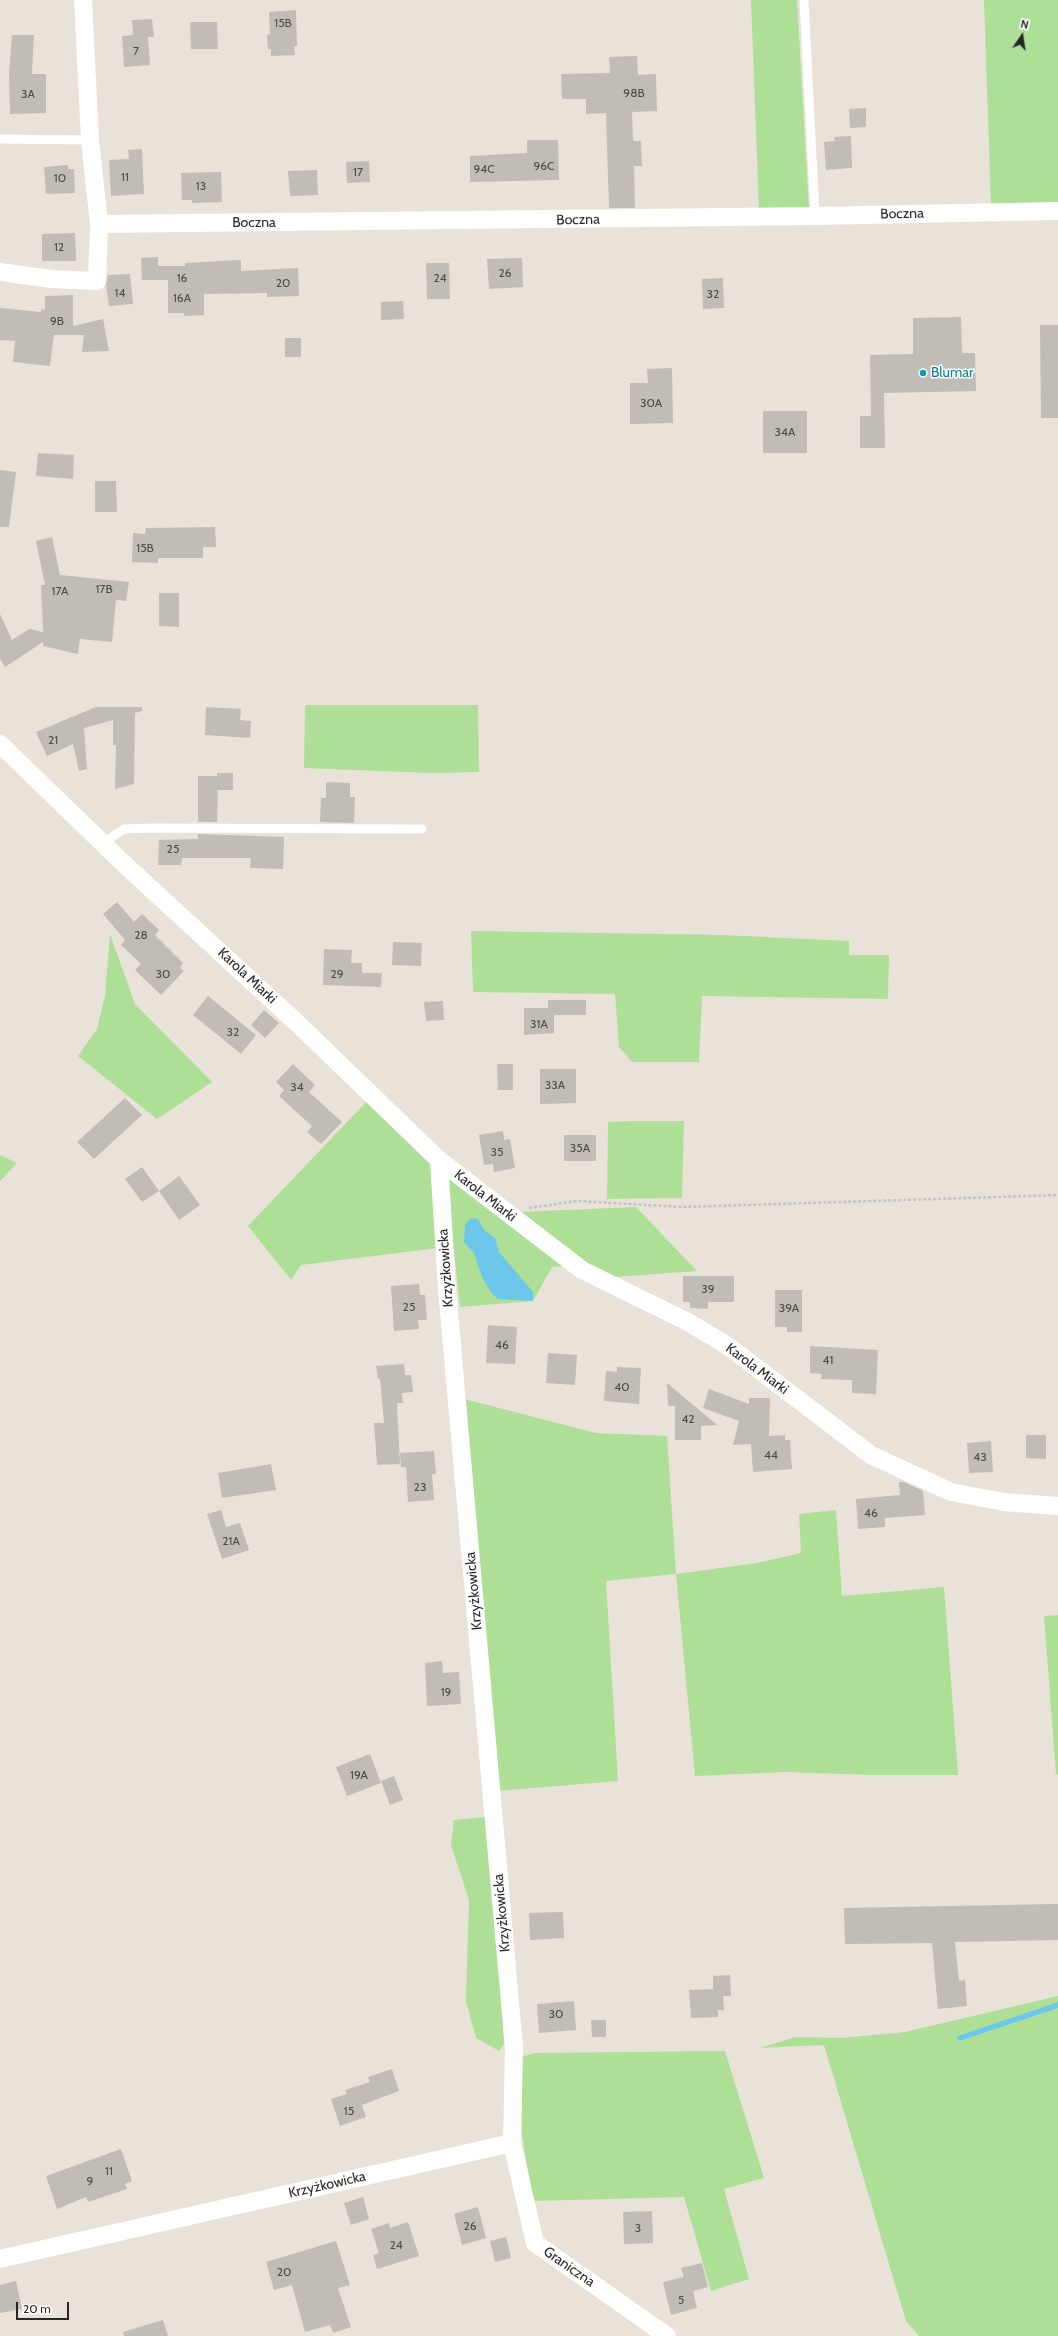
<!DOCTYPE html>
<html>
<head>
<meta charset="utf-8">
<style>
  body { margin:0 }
  #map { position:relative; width:1058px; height:2336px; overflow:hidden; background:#e9e2d8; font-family:Cabin,sans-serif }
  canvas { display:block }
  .north { position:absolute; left:1002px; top:16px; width:40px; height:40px; -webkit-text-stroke:3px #fff; paint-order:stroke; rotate:13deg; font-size:11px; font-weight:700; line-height:16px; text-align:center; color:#272727 }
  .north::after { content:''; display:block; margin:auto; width:14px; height:18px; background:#272727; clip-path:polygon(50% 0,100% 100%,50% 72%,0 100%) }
  .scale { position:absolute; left:16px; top:2302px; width:53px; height:18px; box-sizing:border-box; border:2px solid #272727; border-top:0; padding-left:5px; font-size:12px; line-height:14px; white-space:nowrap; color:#272727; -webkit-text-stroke:3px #fff; paint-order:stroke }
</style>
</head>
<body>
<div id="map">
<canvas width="1058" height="2336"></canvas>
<div class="north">N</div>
<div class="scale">20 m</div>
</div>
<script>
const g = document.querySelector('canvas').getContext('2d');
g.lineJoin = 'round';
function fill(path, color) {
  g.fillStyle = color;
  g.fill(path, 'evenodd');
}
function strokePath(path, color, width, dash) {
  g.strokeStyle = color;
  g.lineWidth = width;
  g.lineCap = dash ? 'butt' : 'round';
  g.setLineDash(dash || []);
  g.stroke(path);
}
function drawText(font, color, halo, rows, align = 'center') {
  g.font = font + ' Cabin,sans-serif';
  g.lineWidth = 3;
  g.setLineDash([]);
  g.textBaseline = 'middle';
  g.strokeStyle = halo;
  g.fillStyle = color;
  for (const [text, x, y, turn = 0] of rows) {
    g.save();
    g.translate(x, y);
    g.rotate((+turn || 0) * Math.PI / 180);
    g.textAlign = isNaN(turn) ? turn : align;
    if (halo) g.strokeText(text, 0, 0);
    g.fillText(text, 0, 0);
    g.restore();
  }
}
fill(new Path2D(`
  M751 0H797L809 209 759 210Z
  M984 0H1058V204L991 205Z
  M305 705H478L479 772 431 773 304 768Z
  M471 931 723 935 849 941V955H889L888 999 702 996 699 1062H632L619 1047 615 994 473 992Z
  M110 934 135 1004 212 1082 157 1119 78 1056 97 1029 105 996Z
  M367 1101 433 1164 438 1248 301 1265 291 1280 248 1226Z
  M632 1121H684L682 1198 607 1199 608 1122Z
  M0 1155 17 1163 0 1181Z
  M446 1175 564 1266 552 1267 533 1301 460 1307Z
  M636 1207 697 1271 615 1277 583 1265 517 1212Z
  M464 1399 596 1433 667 1436 676 1574 757 1563 801 1553 799 1514 836 1510 842 1596 944 1587 958 1775H872L785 1772 695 1776 676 1574 606 1581 618 1781 497 1791Z
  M1058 1615V1775L1056 1774 1044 1616Z
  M485 1817 502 1999 504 2044 499 2051 476 2038 466 2001 469 1900 451 1845 454 1820Z
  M1058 1996V2336H919L906 2321 824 2045 760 2048 795 2037 842 2038 905 2032Z
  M725 2051 764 2178 724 2189 749 2279 711 2291 684 2197 533 2201 522 2134 521 2057 535 2053Z`), '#aedf96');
fill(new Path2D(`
  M471 1218 478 1219 484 1230 495 1238 499 1252 533 1292V1301L498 1299 492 1294 482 1277 474 1253 464 1242 465 1225Z`), '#6dc7ea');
strokePath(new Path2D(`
  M960 2038 1058 2005`), '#6dc7ea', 5.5);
fill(new Path2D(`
  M296 10 297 46H294L295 55 271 56V49H268L267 35 270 34 269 12Z
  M152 19 154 37H148L150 65 124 67 122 36 133 35 132 20Z
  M190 22H217L218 49H191Z
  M12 35H34L32 74H46V113L10 114 9 74Z
  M637 56 638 75 656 74 657 111 632 112 633 141H641L642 166H634L635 208H609L606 113 586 114V99H562L561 74 610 73 609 57Z
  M866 108V127L850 128 849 109Z
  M851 136 852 168 826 170 824 142 835 141 834 137Z
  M527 140H558L559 180 470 182V156L527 153Z
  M142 149 144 194 111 196 109 160 129 159 128 150Z
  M369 161 370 182 347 183 346 162Z
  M68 165V169H74L75 193 46 194 44 167Z
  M317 170 318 195 290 196 288 171Z
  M221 172 222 202 192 203V200H182L181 173Z
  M75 233 76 261H42V234Z
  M158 257V266H185V263L241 260V271L298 268 299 296 267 297V293L204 294V315L184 316V313H168V280H142L141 258Z
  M522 258 523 287 489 289 487 259Z
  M426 263H449L450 299H427Z
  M130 274 133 304 109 306 106 285 108 275Z
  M723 278 724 308 703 309 702 279Z
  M73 295V326L103 319 109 351 82 352 84 335H54L50 366 13 362 15 341 0 340V308L41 312V309L45 310V296Z
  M403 301 404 319 381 320V302Z
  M961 317 962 353H975L976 391 884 393 885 448H860V416H871L870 355 913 354V318Z
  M1040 325H1058V418H1041Z
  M285 338H301V357H285Z
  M672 368 673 423 630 424V383H648L647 369Z
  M763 411H807V453H763Z
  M38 453 74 455 73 479 36 476Z
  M0 470 16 472 9 527H0Z
  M95 481H116L117 512H95Z
  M215 527 216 547H203V558H158V563L132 562 133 533 145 534 146 528Z
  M52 537 60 575 129 582 126 601 116 600 112 642 80 639 78 654 43 646V642L5 667 0 659V614L12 640 29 629 43 632 41 585H45L36 541Z
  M159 593H179V627L159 626Z
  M96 707H142V711L135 713 134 784 115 789 116 745H113V720L84 728 87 769 79 771 73 744 47 756 36 732Z
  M206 707 241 709 240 720 251 721 250 738 205 735Z
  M217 773H233V790H218L217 822H198V776H217Z
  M326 782 350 783V797H355L354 823 320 822 321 798H326Z
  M198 834 284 837 283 869 250 868 251 858H182L181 865H158L159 840 198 839Z
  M117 902 134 922 142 914 159 930 155 935 183 963 180 968 184 971 161 995 135 970 141 964 121 945 125 940 103 914Z
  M393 942 422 943 421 966 392 965Z
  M324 949 352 950 351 963H362V973H382L381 987 323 985Z
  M208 996 256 1035 241 1054 193 1015Z
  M548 1000H586V1015H554V1033L524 1035V1008H548Z
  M443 1001 444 1020 426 1021 424 1002Z
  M264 1010 279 1023 265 1038 251 1025Z
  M293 1064 315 1085 309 1092 342 1122 321 1144 307 1132 312 1126 279 1096 284 1090 276 1082Z
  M497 1064H513V1090H498Z
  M540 1069H576V1103L540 1104Z
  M125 1098 142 1115 94 1159 77 1142Z
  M503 1131 504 1140 510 1139 515 1168 494 1172 493 1164 484 1165 479 1135Z
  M564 1135H596V1161H564Z
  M142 1167 159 1191 142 1202 125 1179Z
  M179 1176 200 1205 179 1220 159 1191Z
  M683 1276H734V1302H708V1309L690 1308V1302H683Z
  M419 1284 420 1295H425L427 1320H418L419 1329 394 1331 391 1286Z
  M775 1290H802V1332H787V1327H775Z
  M488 1325 517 1327 515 1364 486 1363Z
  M810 1346 878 1350 876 1394 852 1393V1380L821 1379 822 1374 810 1373Z
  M548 1353 577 1355 575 1385 546 1383Z
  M404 1364 405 1375H411L413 1392 402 1393 403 1403H397L400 1464 377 1465 374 1423H384L380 1379H378L376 1366Z
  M617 1367 641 1368 639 1404 604 1401 606 1371 617 1372Z
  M667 1383 717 1425 701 1426V1440H675V1406H668Z
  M709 1389 749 1404V1398H770L769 1436 785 1435V1440H790L792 1469 753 1472 751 1444 733 1445 739 1421 703 1408Z
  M1026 1435H1046V1459L1026 1458Z
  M991 1441 993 1472 969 1473 967 1443Z
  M434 1451 436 1474H432L434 1500 408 1502 406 1467H401L400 1453Z
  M271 1464 276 1490 222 1498 218 1473Z
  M899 1482H904L923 1491 925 1515 885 1518V1527L858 1529 856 1499 900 1495Z
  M221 1510 226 1527 240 1523 249 1550 222 1559 207 1514Z
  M442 1661 443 1673 459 1672 461 1704 427 1706 425 1663Z
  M370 1754 381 1783 347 1796 336 1767Z
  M394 1776 403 1800 390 1805 381 1781Z
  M1058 1904V1940L955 1942 959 1981 965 1980 967 2006 938 2009 932 1943 845 1944 844 1908Z
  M563 1912 564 1938 530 1940 529 1913Z
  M730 1975 731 1996H723L724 2010H718V2017L691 2018 689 1990 713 1989V1976Z
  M574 2001 576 2030 539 2033 537 2004Z
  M591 2020H606V2037H592Z
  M392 2069 399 2091 362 2105 366 2117 340 2126 331 2099 347 2094 345 2090 370 2082 368 2077Z
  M121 2149 132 2181 125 2184 127 2189 88 2202 86 2197 57 2209 46 2176Z
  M363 2197 369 2219 351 2225 344 2203Z
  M478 2207 486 2238 462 2245 454 2214Z
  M652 2211 653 2243 624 2244 623 2212Z
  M408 2222 419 2256 377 2269 373 2255 379 2253 371 2229 389 2223 390 2228Z
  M506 2237 511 2258 495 2262 490 2241Z
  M336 2241 350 2285 338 2288 351 2327 333 2333 330 2325 305 2332 292 2285 274 2290 266 2262Z
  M702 2263 708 2287 693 2291 697 2308 671 2315 663 2282 684 2277 681 2268Z
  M16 2281 22 2309 0 2313V2285Z
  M163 2320 168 2336H124L123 2332Z`), '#c1bcb5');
strokePath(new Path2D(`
  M529 1208 577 1201 684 1207 1058 1195`), '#c3c3c3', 2.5, [3, 2]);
strokePath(new Path2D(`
  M804 0 815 216
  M0 139 90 140
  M103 843 124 829 152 828 422 829`), '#fff', 9);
strokePath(new Path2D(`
  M99 224 815 216 1058 211
  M0 272 51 279 97 281 99 224 90 140 83 0
  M0 744 123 863 296 1022 439 1160 582 1270 688 1322 728 1346 871 1455 951 1492 1004 1502 1058 1506
  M512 2143 535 2243 667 2336
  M0 2259 512 2143 514 2048 447 1289 439 1160`), '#fff', 18);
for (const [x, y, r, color] of [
  [923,373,4,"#0f9aa8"]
]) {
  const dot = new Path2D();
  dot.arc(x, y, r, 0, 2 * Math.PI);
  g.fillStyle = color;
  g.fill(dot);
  strokePath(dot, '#fff', 1.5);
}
drawText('12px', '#4e4c4a', null, [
  ["15B",283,23],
  ["7",136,51],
  ["98B",634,93],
  ["3A",28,94],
  ["96C",544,166],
  ["94C",484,169],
  ["17",358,172],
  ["11",125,177],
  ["10",60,178],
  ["13",201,186],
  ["12",59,247],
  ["26",505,273],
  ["16",182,278],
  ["24",440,278],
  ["20",283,283],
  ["14",120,293],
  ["32",713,294],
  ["16A",182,298],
  ["9B",57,321],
  ["30A",651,403],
  ["34A",785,432],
  ["15B",145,548],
  ["17B",104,589],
  ["17A",60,591],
  ["21",53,740],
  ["25",173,849],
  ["28",141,935],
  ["30",163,974],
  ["29",337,974],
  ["31A",539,1024],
  ["32",233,1032],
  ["33A",555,1085],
  ["34",297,1087],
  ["35A",580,1148],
  ["35",497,1152],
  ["39",708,1289],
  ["25",409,1307],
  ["39A",789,1308],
  ["46",502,1345],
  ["41",828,1360],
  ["40",622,1387],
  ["42",688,1419],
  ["44",771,1455],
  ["43",980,1457],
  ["23",420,1487],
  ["46",871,1513],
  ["21A",231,1541],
  ["19",446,1692],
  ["19A",359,1775],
  ["30",556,2014],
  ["15",349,2111],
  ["11",109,2171],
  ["9",90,2181],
  ["26",470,2226],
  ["3",638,2228],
  ["24",396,2245],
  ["20",284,2272],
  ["5",681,2300]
]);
drawText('14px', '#272727', '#fff', [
  ["Boczna",902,214,-1],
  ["Boczna",578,220,-1],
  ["Boczna",254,223],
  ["Karola Miarki",247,976,43],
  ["Karola Miarki",485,1196,38],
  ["Krzyżkowicka",446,1268,-94],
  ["Karola Miarki",757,1369,37],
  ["Krzyżkowicka",474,1591,-95],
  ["Krzyżkowicka",502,1913,-95],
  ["Krzyżkowicka",327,2185,-13],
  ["Graniczna",569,2267,35]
]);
drawText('14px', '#0d838f', '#fff', [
  ["Blumar",931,373]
], 'left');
</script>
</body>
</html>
